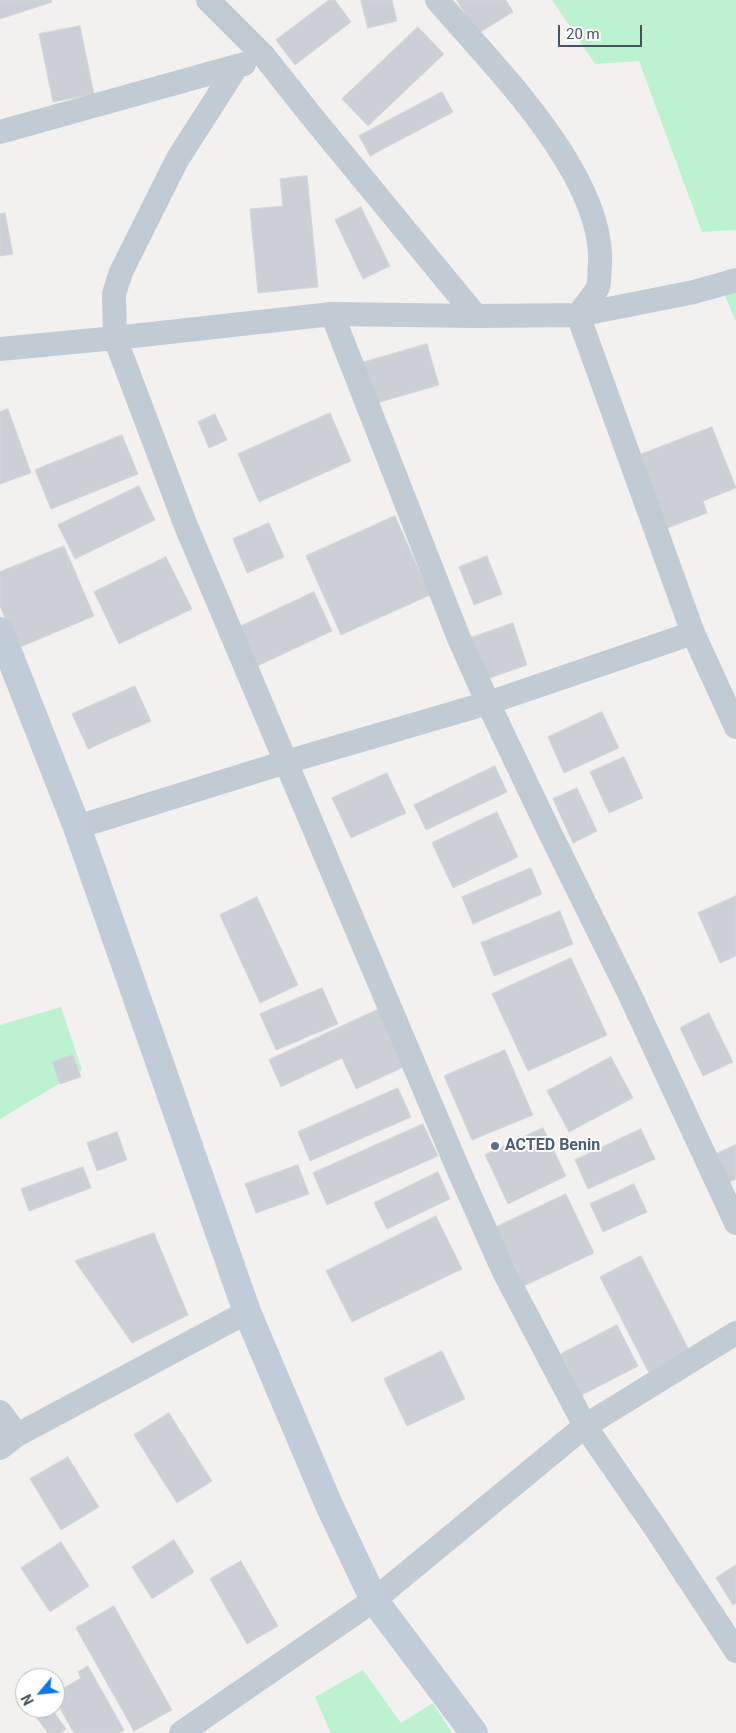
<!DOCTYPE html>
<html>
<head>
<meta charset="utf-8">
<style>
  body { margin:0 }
  #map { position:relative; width:736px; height:1733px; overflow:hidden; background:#f3f0f0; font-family:Roboto,sans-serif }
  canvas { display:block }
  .north { position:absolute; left:15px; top:1668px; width:50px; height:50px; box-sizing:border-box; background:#fff; border:1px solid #b5bbbf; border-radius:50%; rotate:242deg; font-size:14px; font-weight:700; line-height:20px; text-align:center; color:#47545f }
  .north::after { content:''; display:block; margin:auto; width:18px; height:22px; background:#0e76ef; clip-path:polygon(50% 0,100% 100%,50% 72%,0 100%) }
  .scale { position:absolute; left:558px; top:25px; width:84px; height:22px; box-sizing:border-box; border:2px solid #47545f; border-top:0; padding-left:6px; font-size:15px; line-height:18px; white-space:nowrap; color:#47545f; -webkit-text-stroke:4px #fff; paint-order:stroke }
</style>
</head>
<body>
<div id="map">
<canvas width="736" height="1733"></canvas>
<div class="north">N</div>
<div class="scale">20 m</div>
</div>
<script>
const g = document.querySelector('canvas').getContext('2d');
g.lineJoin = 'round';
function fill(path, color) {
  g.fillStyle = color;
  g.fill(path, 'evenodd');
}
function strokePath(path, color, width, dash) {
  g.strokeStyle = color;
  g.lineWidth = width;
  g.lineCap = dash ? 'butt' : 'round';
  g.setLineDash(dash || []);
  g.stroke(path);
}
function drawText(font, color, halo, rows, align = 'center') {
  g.font = font + ' Roboto,sans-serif';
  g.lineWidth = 4;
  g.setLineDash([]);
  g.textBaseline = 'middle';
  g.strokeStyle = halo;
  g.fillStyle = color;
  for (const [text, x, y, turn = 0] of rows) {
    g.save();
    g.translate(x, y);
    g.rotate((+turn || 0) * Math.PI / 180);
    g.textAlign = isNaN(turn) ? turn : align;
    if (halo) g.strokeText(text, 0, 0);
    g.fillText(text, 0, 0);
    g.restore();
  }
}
fill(new Path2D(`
  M552 0H736V230L702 232 639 61 595 64Z
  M736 289V322L724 293Z
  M61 1007 82 1070 0 1119V1025Z
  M363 1670 401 1723 433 1703 452 1733H331L315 1697Z`), '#bdf2d0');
const building = new Path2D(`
  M0 0H51L52 2 0 19Z
  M329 0H335L351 22 295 65 276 40Z
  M361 0H392L397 21 368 28Z
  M457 0H506L513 12 477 34Z
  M80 26 94 94 53 102 39 34Z
  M418 27 444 54 368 126 342 99Z
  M442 92 453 112 370 156 359 136Z
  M307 176 318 287 258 293 250 209 283 206 280 179Z
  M361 207 390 266 363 279 335 220Z
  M5 213 13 254 0 256V214Z
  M427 344 439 385 373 404 361 363Z
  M8 409 31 473 0 484V412Z
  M330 413 351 461 259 502 238 454Z
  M215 414 227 440 209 448 198 422Z
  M712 427 736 488 703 501 707 513 665 529 637 456Z
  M122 435 138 474 51 509 35 470Z
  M139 486 155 520 75 559 58 525Z
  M395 516 430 595 341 635 306 556Z
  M269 523 284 557 247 573 233 539Z
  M64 546 94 616 18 648 0 606V572Z
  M487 556 502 594 474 605 459 567Z
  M166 557 192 609 119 644 94 592Z
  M314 592 332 631 255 667 237 628Z
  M513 623 527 665 484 680 470 638Z
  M135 686 151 721 88 749 72 714Z
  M602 712 619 748 564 773 548 737Z
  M624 757 643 798 609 813 590 772Z
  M495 766 507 792 426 830 414 805Z
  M387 773 406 813 351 838 332 798Z
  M577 788 597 831 573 843 553 799Z
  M497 812 518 857 453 888 432 843Z
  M531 868 542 894 473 924 462 897Z
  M736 896V956L720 963 698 913Z
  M257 897 298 985 260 1003 220 915Z
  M560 911 573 944 494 976 481 943Z
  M571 958 607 1035 528 1071 492 994Z
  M322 988 338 1024 276 1050 260 1014Z
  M379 1009 406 1066 356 1089 342 1058 281 1087 269 1060Z
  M709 1013 733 1062 703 1076 680 1028Z
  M505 1050 533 1115 472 1140 444 1076Z
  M73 1055 81 1077 60 1084 52 1062Z
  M611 1057 633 1098 569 1132 547 1091Z
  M398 1088 411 1117 310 1161 298 1132Z
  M423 1124 438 1156 327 1205 313 1173Z
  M543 1128 566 1176 508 1204 485 1155Z
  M641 1129 655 1159 588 1189 575 1160Z
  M117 1132 127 1160 97 1171 87 1143Z
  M736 1145V1179L724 1184 711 1156Z
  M298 1165 309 1194 256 1213 245 1184Z
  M83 1167 91 1188 29 1211 21 1189Z
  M438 1172 450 1199 387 1229 374 1203Z
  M634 1184 647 1212 603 1232 590 1204Z
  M566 1194 594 1253 524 1286 496 1227Z
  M436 1216 462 1269 352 1322 326 1271Z
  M154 1233 188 1315 132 1343 75 1261Z
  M641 1256 690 1352 649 1373 600 1277Z
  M617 1325 638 1366 582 1395 561 1354Z
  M442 1351 465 1399 407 1426 384 1379Z
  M169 1413 212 1481 177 1503 134 1435Z
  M68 1457 99 1507 61 1530 30 1479Z
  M174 1540 194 1572 152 1599 132 1567Z
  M61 1542 89 1586 50 1612 21 1568Z
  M241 1561 278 1626 247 1644 210 1579Z
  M736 1565V1603L733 1605 716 1578Z
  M114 1606 172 1710 134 1731 76 1628Z
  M88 1666 124 1730 119 1733H74L55 1700V1693L81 1678 78 1672Z
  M49 1708H51L66 1729 61 1733H48L36 1717Z`);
fill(building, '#cccfd5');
strokePath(building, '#d4d6dc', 1);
strokePath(new Path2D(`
  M208 0 264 56 309 113 476 316
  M437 0C492 64 605 175 600 264 599 271 600 281 598 287 594 296 584 306 578 315L693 633 736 727
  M237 66 177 160 121 272 114 294 115 338 186 526 459 1171 504 1272 585 1426 656 1529 736 1651
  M0 132 244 64
  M332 314 458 636 488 703 550 833 629 993 736 1223
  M0 349 115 338 332 314 476 316 578 315 694 292 736 280
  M77 827 286 762 488 703 693 633
  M0 1412 17 1435
  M0 1448 17 1435 247 1312
  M181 1733 374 1600 585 1426 736 1333`), '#c0cbd3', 24);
strokePath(new Path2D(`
  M0 631 77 827 247 1312 329 1505 374 1600 474 1733`), '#c0ccd8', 28);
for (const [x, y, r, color] of [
  [495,1146,5,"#5c6f8a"]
]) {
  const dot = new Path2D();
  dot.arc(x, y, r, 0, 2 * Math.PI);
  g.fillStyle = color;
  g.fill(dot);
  strokePath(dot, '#fff', 2);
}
drawText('bold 16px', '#4e5e75', '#fff', [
  ["ACTED Benin",505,1146]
], 'left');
</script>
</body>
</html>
